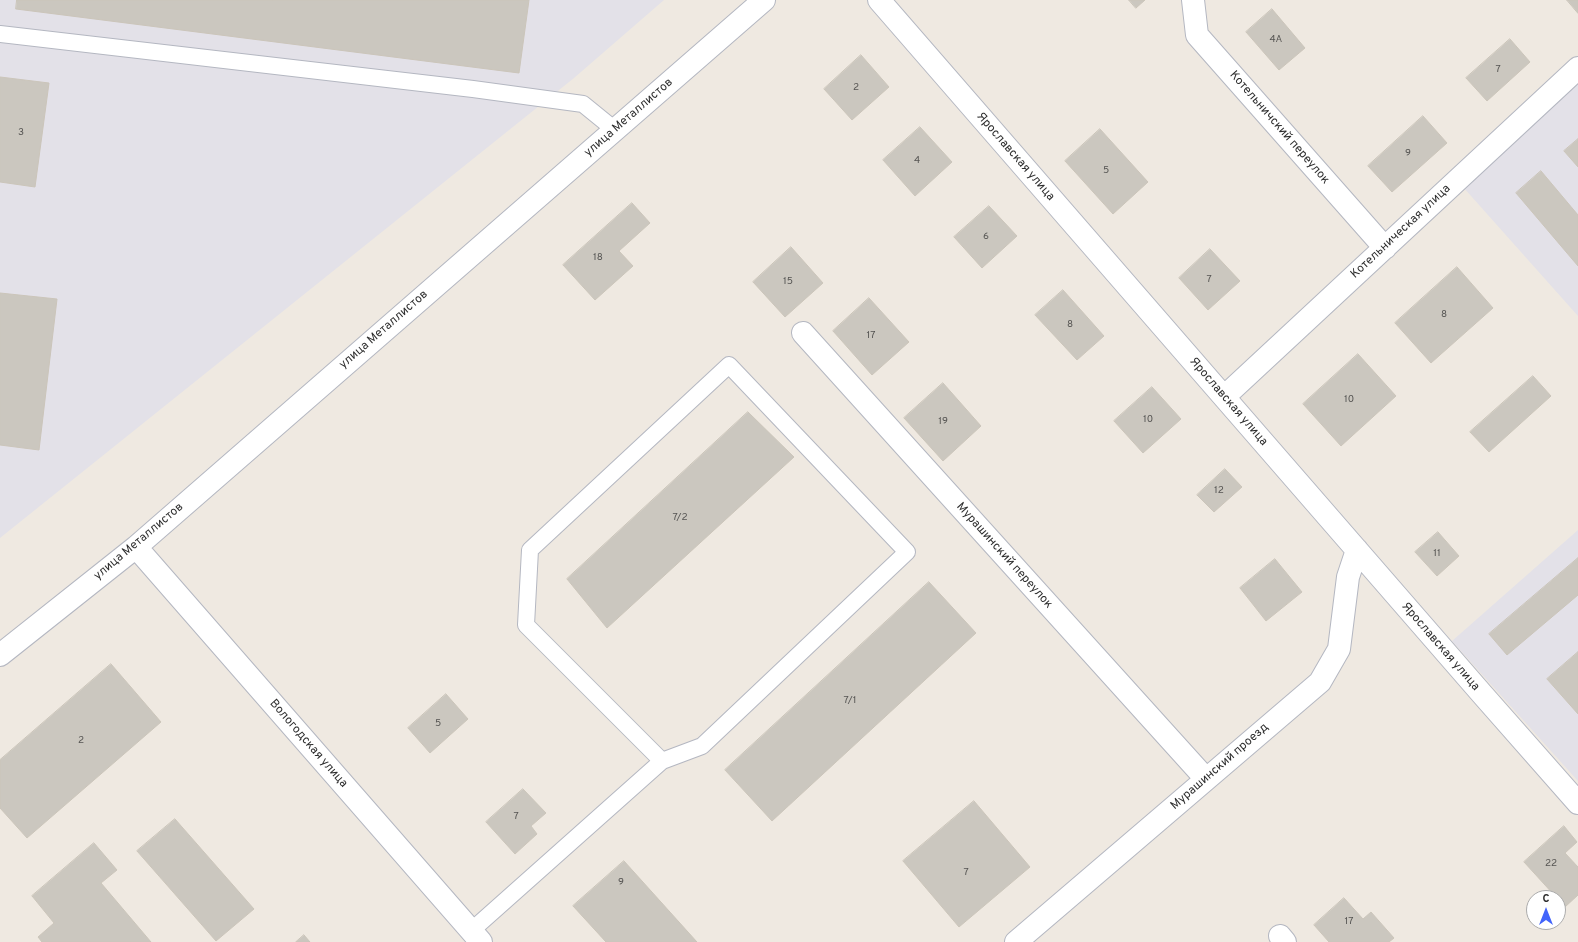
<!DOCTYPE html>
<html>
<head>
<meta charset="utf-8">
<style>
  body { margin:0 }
  #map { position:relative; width:1578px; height:942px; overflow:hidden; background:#efe9e1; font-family:Overpass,sans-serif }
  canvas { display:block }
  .north { position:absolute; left:1526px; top:890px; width:40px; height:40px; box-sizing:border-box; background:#fff; border:1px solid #ababab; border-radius:50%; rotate:0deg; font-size:11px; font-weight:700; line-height:16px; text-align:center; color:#2e2e2e }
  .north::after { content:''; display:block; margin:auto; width:14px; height:18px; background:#4264fb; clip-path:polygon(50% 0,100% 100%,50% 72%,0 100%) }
</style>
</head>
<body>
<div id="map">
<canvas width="1578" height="942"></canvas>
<div class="north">С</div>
</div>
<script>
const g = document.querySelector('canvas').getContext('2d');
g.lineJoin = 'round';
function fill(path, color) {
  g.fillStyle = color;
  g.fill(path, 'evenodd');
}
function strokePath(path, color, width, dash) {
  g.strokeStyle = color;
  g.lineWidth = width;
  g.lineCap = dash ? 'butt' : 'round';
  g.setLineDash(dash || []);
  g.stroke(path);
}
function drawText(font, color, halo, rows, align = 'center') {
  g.font = font + ' Overpass,sans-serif';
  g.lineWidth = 3;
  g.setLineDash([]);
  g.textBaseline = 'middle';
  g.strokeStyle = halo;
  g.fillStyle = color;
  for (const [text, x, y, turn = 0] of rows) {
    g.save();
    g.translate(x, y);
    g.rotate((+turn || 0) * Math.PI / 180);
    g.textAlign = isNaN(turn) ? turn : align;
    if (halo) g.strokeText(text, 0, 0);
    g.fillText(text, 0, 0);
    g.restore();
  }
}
fill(new Path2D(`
  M0 0H664L574 78 0 538Z
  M1578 78V316L1455 178Z
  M1578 530V781L1452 641Z`), '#e3e1e8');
const building = new Path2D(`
  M17 0H529L519 73 16 9Z
  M1129 0H1145L1136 8Z
  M1567 0H1578V13Z
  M1272 9 1305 48 1279 70 1246 32Z
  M1510 39 1530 62 1487 101 1466 78Z
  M861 55 889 87 852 120 824 89Z
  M0 77 49 83 35 187 0 182Z
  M1423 116 1447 143 1392 192 1368 166Z
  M920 127 952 162 915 196 883 160Z
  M1100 129 1148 182 1113 214 1065 161Z
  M1578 139V167L1564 151Z
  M1541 171 1578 215V266L1516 193Z
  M632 203 650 223 619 251 633 266 595 300 563 265Z
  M989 206 1017 236 982 268 954 237Z
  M791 247 823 283 785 317 753 282Z
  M1210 249 1240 281 1208 310 1179 278Z
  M1457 267 1493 308 1431 363 1395 323Z
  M1063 290 1104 336 1077 360 1035 315Z
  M0 293 57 299 39 450 0 445Z
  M869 298 909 342 872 375 833 331Z
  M1358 354 1396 396 1341 446 1303 404Z
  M1533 376 1551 396 1489 452 1470 432Z
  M943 383 981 426 943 461 904 418Z
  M1152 387 1181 419 1143 453 1114 421Z
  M748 412 794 457 607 628 567 579Z
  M1225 469 1242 487 1214 512 1197 495Z
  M1438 532 1459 556 1437 576 1415 552Z
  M1578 558V595L1507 655 1489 634Z
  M1275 559 1302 592 1266 621 1240 588Z
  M929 582 976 633 772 821 725 770Z
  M1578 652V714L1547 679Z
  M111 664 161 722 27 838 0 808V760Z
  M446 694 468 719 430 753 408 728Z
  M523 789 546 813 531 826 537 834 515 854 486 822Z
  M974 801 1030 867 959 927 903 861Z
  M175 819 254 909 216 941 137 851Z
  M1564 826 1577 842 1565 853 1578 867V895L1565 907 1524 862Z
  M94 843 117 870 101 883 151 942H42L38 937 54 923 32 896Z
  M624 861 697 942H606L573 906Z
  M1344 898 1363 919 1371 912 1394 938 1389 942H1329L1314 925Z
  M304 935 310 942H296Z`);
fill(building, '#cbc7bf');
strokePath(building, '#cbc5ba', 1);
const lane = new Path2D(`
  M0 34 473 89 583 104 615 130
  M471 931 662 761 526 625 530 550 729 365 907 552 702 746 662 761`);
const street = new Path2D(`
  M879 0 1482 694 1578 803
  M1193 0 1197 35 1385 248
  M803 333 1206 779
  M1224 397 1578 68
  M136 547 481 942
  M0 655 136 547 764 0
  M1280 936 1285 942
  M1016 942 1320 682 1339 649 1348 577 1357 550`);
strokePath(lane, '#b4b7c1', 18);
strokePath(street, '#b4b7c1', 24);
strokePath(lane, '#fff', 16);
strokePath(street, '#fff', 22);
drawText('10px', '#555452', null, [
  ["4А",1276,40],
  ["7",1498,70],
  ["2",856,88],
  ["3",21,133],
  ["9",1408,154],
  ["4",917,161],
  ["5",1106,171],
  ["6",986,237],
  ["18",598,258],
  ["7",1209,280],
  ["15",788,282],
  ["8",1444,315],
  ["8",1070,325],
  ["17",871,336],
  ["10",1349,400],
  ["10",1148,420],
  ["19",943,422],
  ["12",1219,491],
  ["7/2",680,518],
  ["11",1437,554],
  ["7/1",850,701],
  ["5",438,724],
  ["2",81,741],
  ["7",516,817],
  ["22",1551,864],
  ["7",966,873],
  ["9",621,883],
  ["17",1349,922]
]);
drawText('12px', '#2e2e2e', '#fff', [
  ["улица Металлистов",629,118,-41],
  ["Котельничский переулок",1279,128,49],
  ["Ярославская улица",1015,157,49],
  ["Котельническая улица",1401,232,-43],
  ["улица Металлистов",384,330,-41],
  ["Ярославская улица",1228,402,49],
  ["улица Металлистов",139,542,-40],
  ["Мурашинский переулок",1004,556,48],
  ["Ярославская улица",1440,647,49],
  ["Вологодская улица",308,744,49],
  ["Мурашинский проезд",1220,767,-41]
]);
</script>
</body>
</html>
